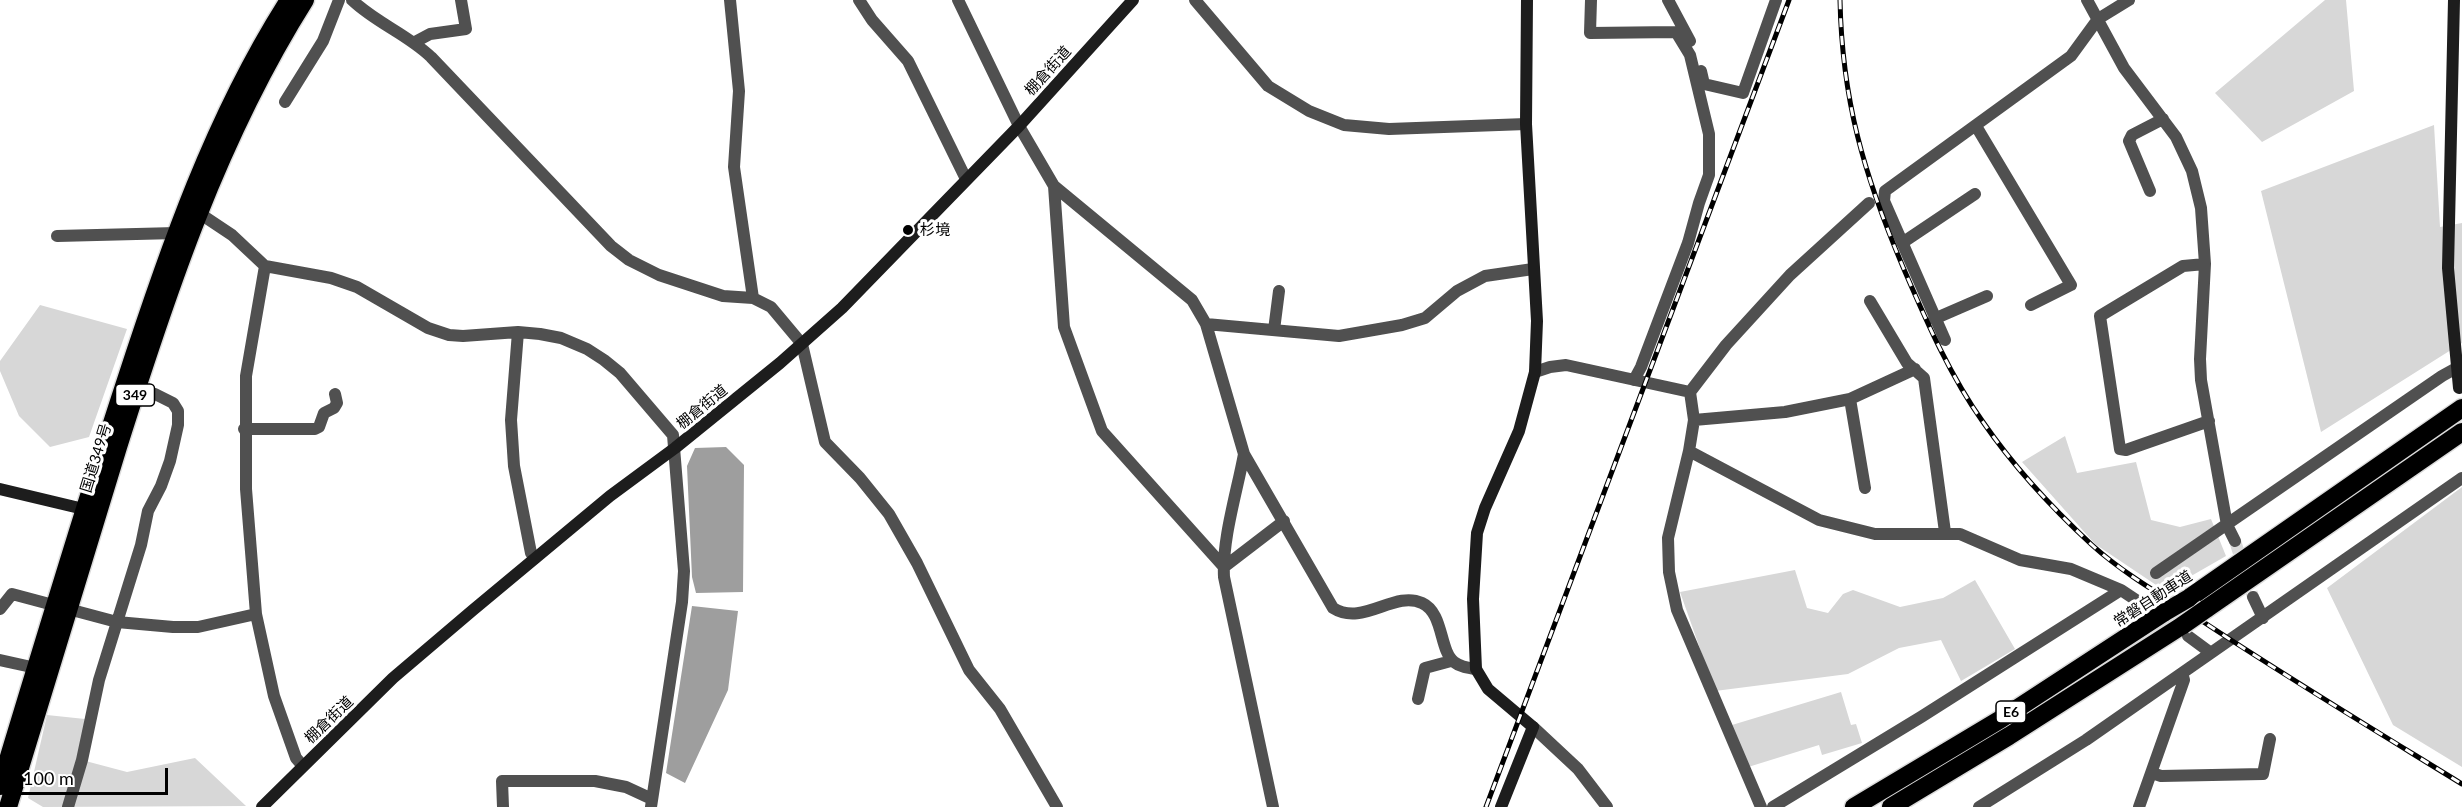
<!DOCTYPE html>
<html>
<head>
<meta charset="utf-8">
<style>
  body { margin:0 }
  #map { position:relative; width:2462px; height:807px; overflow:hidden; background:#fff; font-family:Lato,sans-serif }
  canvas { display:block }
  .scale { position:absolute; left:12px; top:768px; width:156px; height:27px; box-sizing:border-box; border:3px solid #000; border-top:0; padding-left:8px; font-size:18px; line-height:21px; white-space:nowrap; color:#000; -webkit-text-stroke:4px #fff; paint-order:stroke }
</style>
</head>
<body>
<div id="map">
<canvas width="2462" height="807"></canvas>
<div class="scale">100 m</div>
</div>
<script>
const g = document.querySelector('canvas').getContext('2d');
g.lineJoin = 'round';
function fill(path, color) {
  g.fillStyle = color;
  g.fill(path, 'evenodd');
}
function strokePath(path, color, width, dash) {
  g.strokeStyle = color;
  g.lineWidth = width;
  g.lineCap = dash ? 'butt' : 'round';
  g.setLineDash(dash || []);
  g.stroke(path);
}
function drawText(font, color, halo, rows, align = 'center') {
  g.font = font + ' Lato,"Noto Sans JP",sans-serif';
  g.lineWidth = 6;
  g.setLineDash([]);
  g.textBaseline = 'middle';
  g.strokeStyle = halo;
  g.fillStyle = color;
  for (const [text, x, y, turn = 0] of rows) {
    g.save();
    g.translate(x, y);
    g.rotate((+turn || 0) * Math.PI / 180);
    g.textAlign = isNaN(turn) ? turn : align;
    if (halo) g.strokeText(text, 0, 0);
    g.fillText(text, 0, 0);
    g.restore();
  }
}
fill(new Path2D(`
  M2325 0H2346L2354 91 2262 142 2215 93Z
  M2434 125 2440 227 2462 223V343L2321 432 2261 191Z
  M40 305 127 329 89 437 50 447 19 416 0 371V361Z
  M2065 436 2077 473 2136 462 2151 520 2180 527 2211 519 2226 556 2165 591 2095 544 2022 462Z
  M2462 487V767L2393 725 2327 588Z
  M1795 570 1807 608 1828 613 1843 594 1853 590 1900 607 1943 598 1975 580 2015 649 1961 681 1941 640 1899 648 1848 674 1715 691 1680 592Z
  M1841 692 1851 725 1856 724 1862 743 1822 755 1819 745 1745 768 1732 725Z
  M47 715 85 719 78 759 127 772 195 758 246 806 43 807 28 798Z`), '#d7d7d7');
fill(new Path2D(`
  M726 447 744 465 743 592 696 593 692 577 687 466 695 448Z
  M692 606 738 611 728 690 685 783 666 773Z`), '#9e9e9e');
strokePath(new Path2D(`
  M2235 541 2253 597`), '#d9d9d9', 12, [12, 6]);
const highway = new Path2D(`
  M2189 598 2462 408
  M2206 609 2462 432
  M0 786C41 652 81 517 125 383 168 251 214 117 289 0
  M8 807C45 687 81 567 118 447 167 292 218 138 305 0
  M1854 807 2001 719 2165 612
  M1891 807 2009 736 2183 625`);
strokePath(highway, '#dbdbdb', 21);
strokePath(new Path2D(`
  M352 0C376 23 407 34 431 57L611 246 629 260 659 275 723 296 753 298 771 307 802 344 825 442 860 478 889 514 917 563 969 670 1000 709 1057 807
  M730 0 739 91 734 167 753 298
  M859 0 872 20 908 61 966 179
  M958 0 1019 126 1054 186 1192 300 1206 324 1244 454 1333 608C1363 627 1394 590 1422 603 1444 613 1439 650 1454 662 1460 667 1468 668 1476 669
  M1195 0 1268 86 1309 111 1344 125 1389 129 1526 124
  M1591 0 1590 33 1676 32 1690 55 1709 134V175L1699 203 1688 243 1641 367 1634 380
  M1668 0 1690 41
  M2087 0 2124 68 2176 137 2192 171 2201 208 2205 264 2200 359 2201 380 2227 525 2235 541
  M415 42 430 34 466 29 461 0
  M1701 71 1704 84 1743 93 1776 0
  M285 102 323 41 339 0
  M1976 126 2071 285 2031 305
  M1054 186 1064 327 1102 431 1224 567 1284 521
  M2150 191 2129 141 2132 135 2163 119
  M193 209 232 235 265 266 331 278 357 287 428 328 449 335 463 336 518 332 540 334 561 338 587 349 604 360 620 373 673 435 684 571 682 602 651 807
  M57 236 176 233
  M1902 243 1975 194
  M2205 264 2183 266 2100 316 2120 449 2126 450 2209 421
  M265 266 246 376V489L256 614 274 696 296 758 302 765
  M1870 301 1907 363 1924 378 1945 532
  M1934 319 1987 296
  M1206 324 1339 336 1402 325 1425 318 1457 291 1485 276 1533 269
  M1274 330 1279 291
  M518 332 511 420 514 466 531 553 535 558
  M1945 340 1884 201 1885 191 2071 56 2098 19 2129 0
  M1535 372 1550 367 1566 365 1690 392
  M1850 399 1865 488
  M1694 420 1785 412 1850 399 1915 369
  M244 429H315L319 427 324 413 334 408 337 403 335 394
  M1689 451 1819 520 1875 534H1960L2020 560 2071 569 2121 590
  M1244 454C1237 492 1222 539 1224 577L1273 807
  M2156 573 2442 376 2462 365
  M2253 597 2263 618
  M0 609 12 594 117 622 173 627H198L256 614
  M2188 636 2211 653
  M0 660 36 668
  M1418 699 1425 668 1451 661
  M1533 727 1578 769 1607 807
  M2152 773 2161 776 2263 774 2270 739
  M68 807 82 760 99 680 141 545 148 511 161 486 170 461 178 425V411L173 403 155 394 136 389
  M503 807 502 781H595L626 787 652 799
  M1761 807 1677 610 1669 572 1668 538 1689 451 1694 420 1690 392 1726 345 1790 275 1869 203
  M1773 807 1921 717 2121 590 2148 608
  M1979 807 2086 740 2462 478
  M2139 807 2184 680 2182 673`), '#505050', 12);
strokePath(new Path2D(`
  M2454 0 2448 268 2459 388
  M0 489 92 511
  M262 807 393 678 473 610 610 496 675 448 780 363 842 308 1019 126 1133 0
  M1501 807 1533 727 1488 689 1476 669 1473 599 1477 533 1485 508 1519 431 1535 372 1537 321 1526 124 1527 0`), '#1d1d1d', 12);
strokePath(highway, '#000', 18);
const rail = new Path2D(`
  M1840 0C1842 100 1864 175 1903 267 1926 320 1949 374 1983 422 2014 467 2052 508 2092 545 2125 575 2168 599 2205 623 2290 679 2376 731 2462 784
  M1486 807 1789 0`);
strokePath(rail, '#000', 5);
strokePath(rail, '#fff', 3, [9]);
const highwayBridge = new Path2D(`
  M2165 612 2189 598
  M2183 625 2206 609`);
strokePath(highwayBridge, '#dbdbdb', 21, []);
strokePath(highwayBridge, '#000', 18);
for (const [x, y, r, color] of [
  [908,230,6,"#000"]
]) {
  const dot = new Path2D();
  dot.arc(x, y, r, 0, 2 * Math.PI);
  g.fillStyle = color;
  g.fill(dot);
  strokePath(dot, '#fff', 2);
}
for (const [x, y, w] of [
  [135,395,39],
  [2011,712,30]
]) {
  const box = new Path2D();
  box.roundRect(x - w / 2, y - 11, w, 22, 4.5);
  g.fillStyle = '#fff';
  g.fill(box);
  strokePath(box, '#000', 1.5);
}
drawText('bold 14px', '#000', null, [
  ["349",135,395],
  ["E6",2011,712]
]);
drawText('15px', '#000', '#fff', [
  ["棚倉街道",1048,71,-48],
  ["棚倉街道",702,407,-39],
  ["国道349号",96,458,-73],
  ["常磐自動車道",2153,599,-33],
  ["棚倉街道",329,720,-44]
]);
drawText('15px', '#000', '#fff', [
  ["杉境",920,230]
], 'left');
</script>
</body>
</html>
